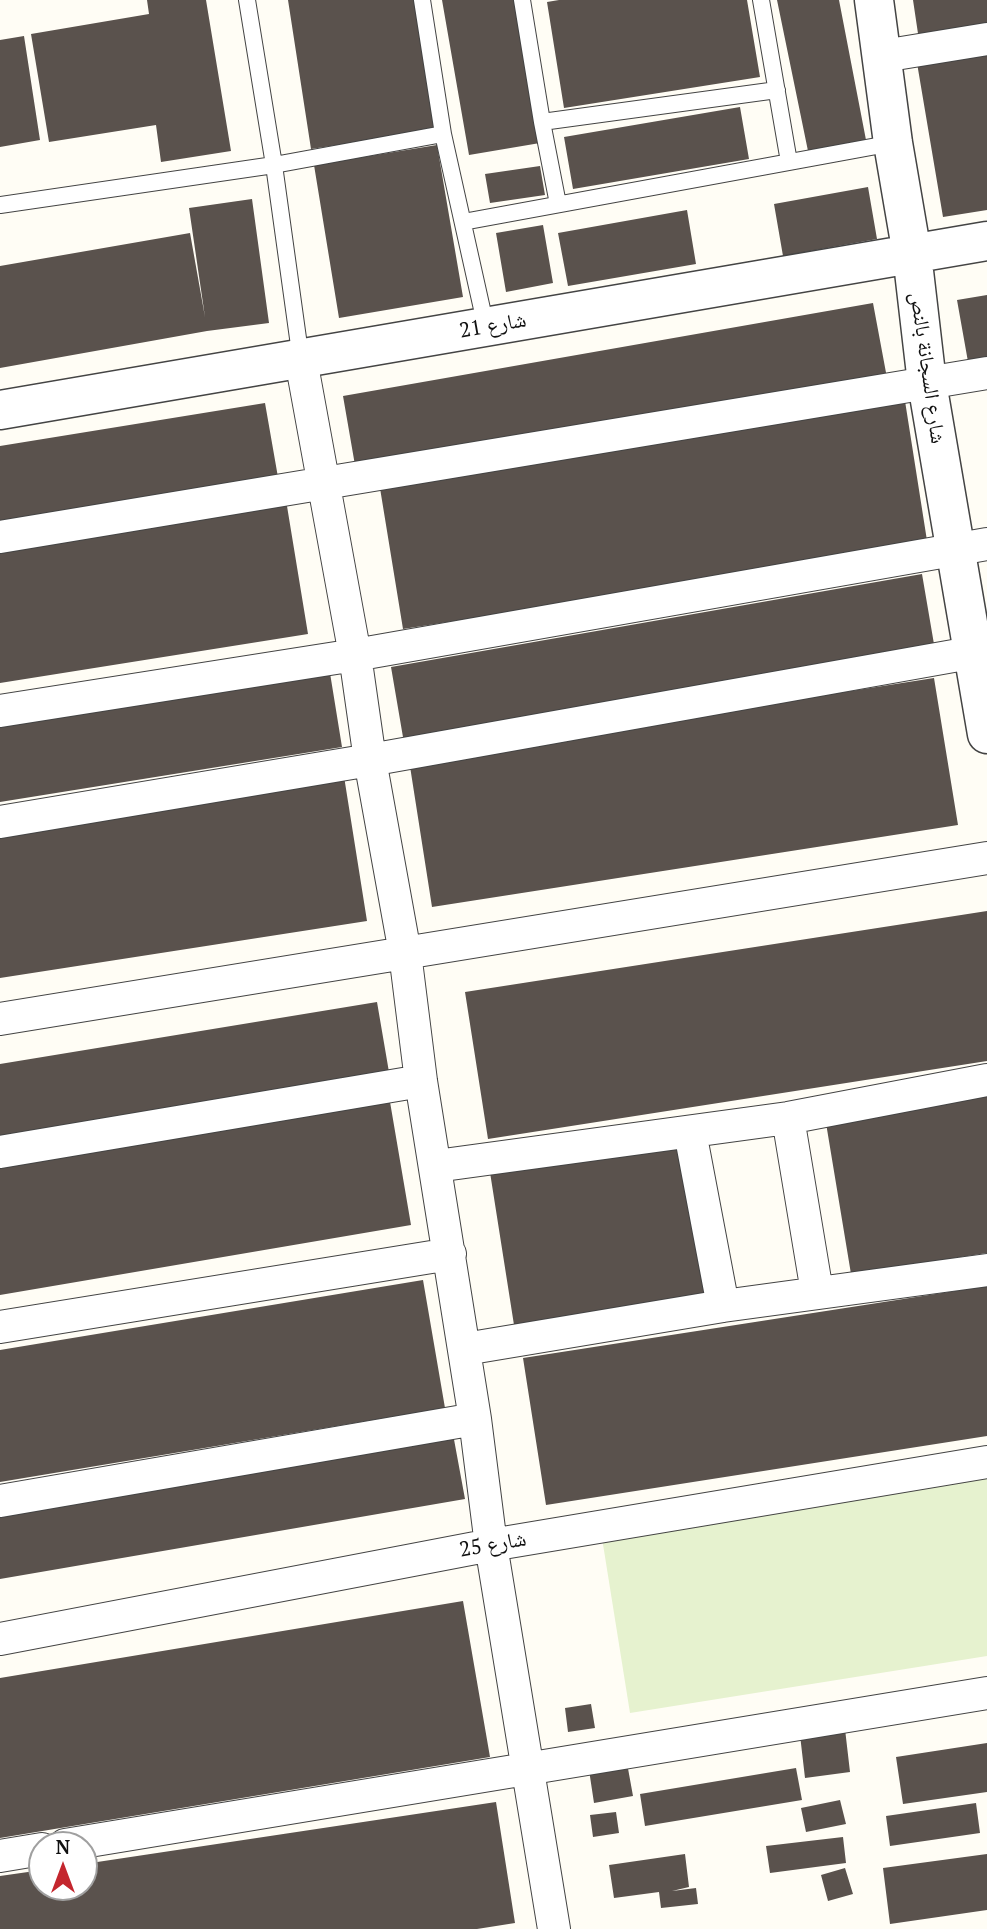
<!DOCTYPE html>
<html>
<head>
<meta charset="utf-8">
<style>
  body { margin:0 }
  #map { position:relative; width:987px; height:1929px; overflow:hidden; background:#fffdf5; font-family:"PT Serif",serif }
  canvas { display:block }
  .north { position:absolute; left:28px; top:1831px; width:70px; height:70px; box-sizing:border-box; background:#fff; border:2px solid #a0a0a0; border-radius:50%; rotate:0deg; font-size:19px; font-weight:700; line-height:28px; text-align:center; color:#111 }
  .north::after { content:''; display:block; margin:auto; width:24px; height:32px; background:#c4262e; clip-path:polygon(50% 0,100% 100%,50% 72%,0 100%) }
</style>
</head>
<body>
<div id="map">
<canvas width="987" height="1929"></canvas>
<div class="north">N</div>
</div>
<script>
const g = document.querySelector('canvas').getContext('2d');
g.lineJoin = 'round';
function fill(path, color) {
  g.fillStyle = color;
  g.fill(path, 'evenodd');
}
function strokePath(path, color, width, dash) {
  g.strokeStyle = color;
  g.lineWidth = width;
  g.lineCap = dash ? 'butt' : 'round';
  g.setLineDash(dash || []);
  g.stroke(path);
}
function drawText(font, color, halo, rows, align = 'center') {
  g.font = font + ' "PT Serif","Noto Naskh Arabic",serif';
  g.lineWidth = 7;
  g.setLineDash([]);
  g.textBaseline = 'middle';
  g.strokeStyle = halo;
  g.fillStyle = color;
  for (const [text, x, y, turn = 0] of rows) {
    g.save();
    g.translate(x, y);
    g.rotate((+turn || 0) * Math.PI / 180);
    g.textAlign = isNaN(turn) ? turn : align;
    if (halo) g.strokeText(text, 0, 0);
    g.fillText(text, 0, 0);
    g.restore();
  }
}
fill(new Path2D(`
  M987 1476V1656L630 1713 602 1538Z`), '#e6f2cf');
fill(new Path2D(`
  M147 0H206L231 151 161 162 156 125 49 142 31 34 149 14Z
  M288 0H416L436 130 311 149Z
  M442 0H515L540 143 469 155Z
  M559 0H747L760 77 564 108 547 2Z
  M777 0H839L866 140 808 151Z
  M913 0H987V36L920 47Z
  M24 36 40 140 0 147V40Z
  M987 52V210L943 217 917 63Z
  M740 107 749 159 573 189 564 137Z
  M437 145 463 297 339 318 314 165Z
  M540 166 545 195 490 203 485 174Z
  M868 187 877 239 783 256 774 204Z
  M252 199 269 323 207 331 0 368V266L190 233 205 317 189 208Z
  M687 210 696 264 568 286 558 233Z
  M543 225 553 283 506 292 496 233Z
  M987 295V370L970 373 957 300Z
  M873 303 887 378 356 471 343 396Z
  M905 401 928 547 403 629 379 482Z
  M265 403 279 483 0 528V446Z
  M286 500 308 634 0 683V546Z
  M922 574 935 650 404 743 391 667Z
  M330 673 342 747 0 802V727Z
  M934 678 958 825 432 907 409 760Z
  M343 770 367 921 0 978V827Z
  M987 911V1061L488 1139 465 992Z
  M377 1002 390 1078 0 1142V1064Z
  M987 1091V1253L851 1274 825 1117Z
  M389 1096 411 1225 0 1295V1162Z
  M683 1136 708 1294 514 1325 489 1166Z
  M423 1280 445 1408 0 1482V1350Z
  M987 1286V1436L546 1505 523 1358Z
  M453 1434 465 1499 0 1579V1513Z
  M463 1601 490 1757 0 1838V1678Z
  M591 1704 595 1728 568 1732 565 1708Z
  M845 1729 850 1772 805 1778 800 1735Z
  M987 1743V1792L903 1804 896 1757Z
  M627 1763 633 1796 594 1803 589 1770Z
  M796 1768 802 1800 645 1826 640 1794Z
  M840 1800 846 1824 806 1832 801 1808Z
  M496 1802 515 1923 477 1929H0V1876L42 1870V1887H84V1864Z
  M976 1803 980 1833 890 1846 886 1816Z
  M616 1812 619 1833 593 1837 590 1815Z
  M843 1837 846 1863 770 1873 766 1846Z
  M685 1854 689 1887 672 1891 696 1888 698 1904 661 1908 659 1892 614 1898 609 1865Z
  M987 1854V1910L890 1924 883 1868Z
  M845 1868 853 1894 828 1901 821 1875Z`), '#5a524d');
const service = new Path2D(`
  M247 0 274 165 301 360
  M422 0 443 134 486 327
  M522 0 542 122 558 204
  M761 0 789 162
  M542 122 777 90
  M0 205 274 165 443 134
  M463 222 893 143`);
const minor = new Path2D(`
  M883 56 987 39
  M301 360 355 655 370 760 405 953 421 1081 475 1419 491 1545 554 1929
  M0 537 987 373
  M0 711 355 655 987 544
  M0 822 370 760 987 650
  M0 1019 987 858
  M788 1118 817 1292
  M690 1132 723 1306
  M0 1152 421 1081
  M436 1166 788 1118 987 1080
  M0 1327 450 1254
  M465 1349 723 1306 987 1270
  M0 1501 475 1419
  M0 1639 491 1545 987 1462
  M65 1845 987 1693
  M0 1856 42 1849`);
const tertiary = new Path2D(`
  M874 0 893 143 912 254 927 383 987 734
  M0 410 987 241`);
strokePath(service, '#444', 18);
strokePath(minor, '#444', 34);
strokePath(tertiary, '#444', 41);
strokePath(service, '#fff', 16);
strokePath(minor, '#fff', 32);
strokePath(tertiary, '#fff', 38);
drawText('21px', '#111', '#fff', [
  ["شارع 21",493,326,-10],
  ["شارع السجانة بالنص",927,368,82],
  ["شارع 25",493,1545,-10]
]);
</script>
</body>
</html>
